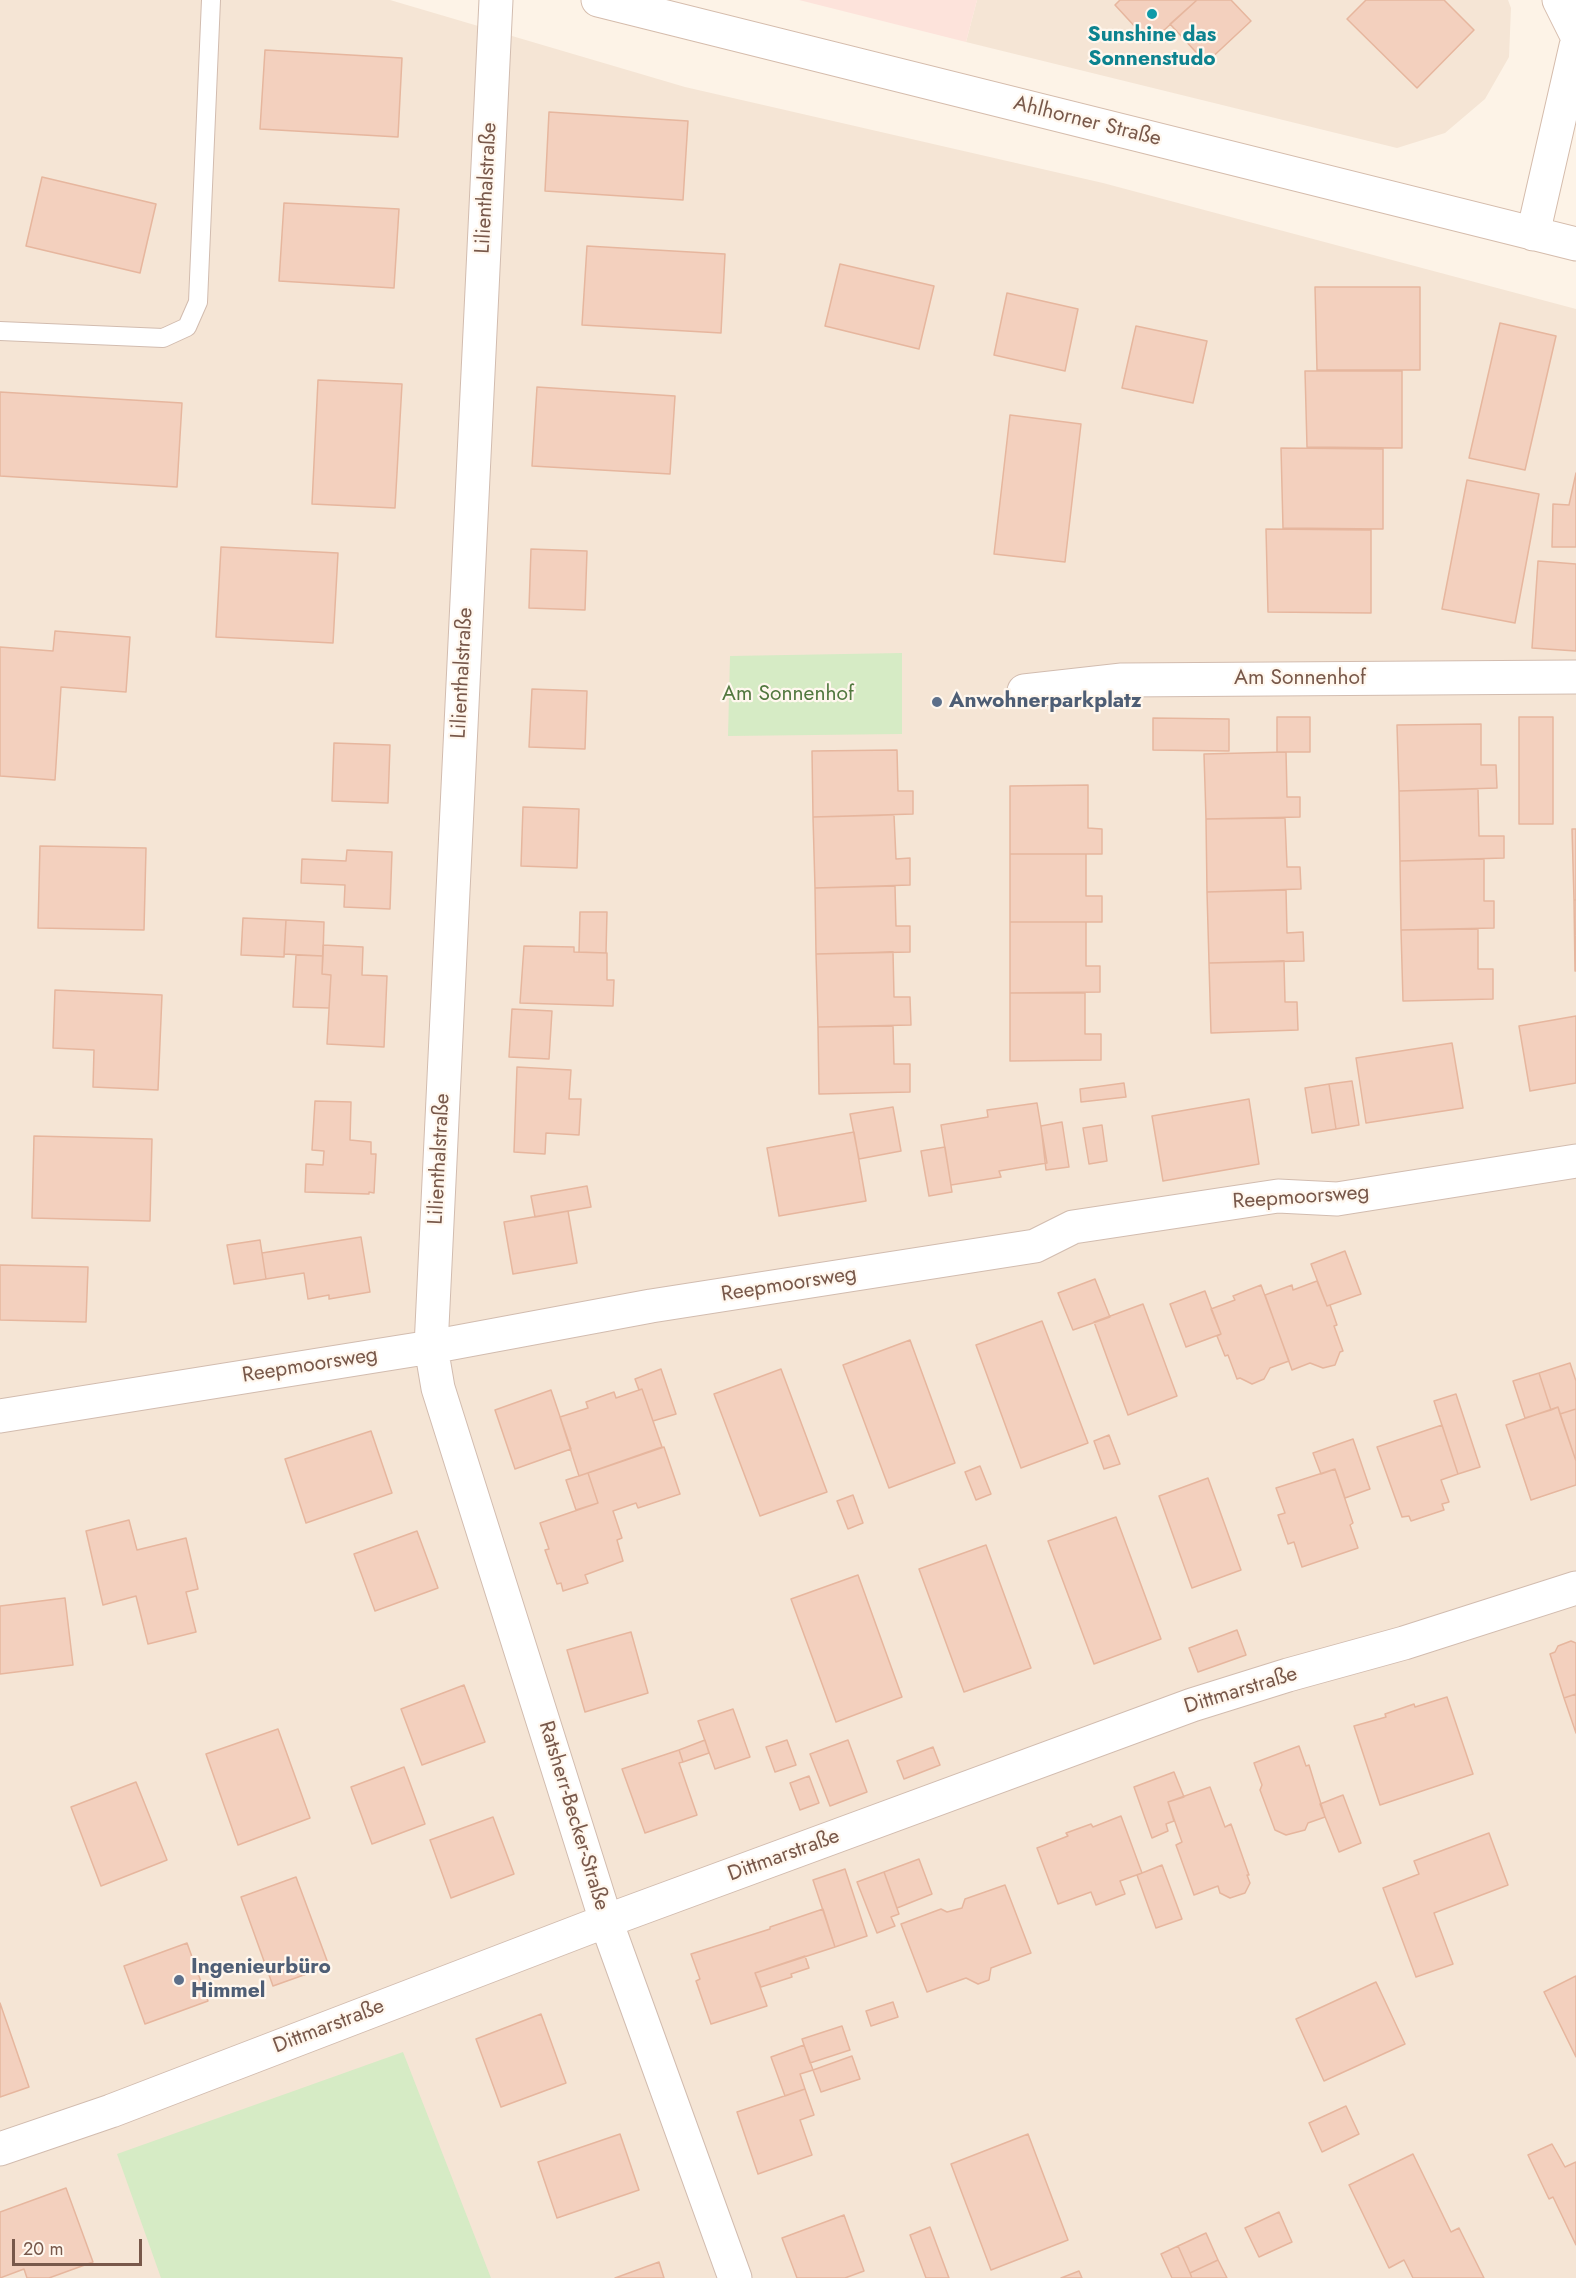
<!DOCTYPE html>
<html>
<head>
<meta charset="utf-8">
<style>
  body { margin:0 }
  #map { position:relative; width:1576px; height:2278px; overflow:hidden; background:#fdf3e7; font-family:Jost,sans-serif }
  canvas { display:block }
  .scale { position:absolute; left:12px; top:2239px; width:130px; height:27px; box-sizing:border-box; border:3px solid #78584a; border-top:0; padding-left:8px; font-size:18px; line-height:21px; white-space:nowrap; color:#78584a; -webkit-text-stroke:4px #fff7ee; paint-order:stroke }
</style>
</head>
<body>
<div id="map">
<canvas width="1576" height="2278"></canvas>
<div class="scale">20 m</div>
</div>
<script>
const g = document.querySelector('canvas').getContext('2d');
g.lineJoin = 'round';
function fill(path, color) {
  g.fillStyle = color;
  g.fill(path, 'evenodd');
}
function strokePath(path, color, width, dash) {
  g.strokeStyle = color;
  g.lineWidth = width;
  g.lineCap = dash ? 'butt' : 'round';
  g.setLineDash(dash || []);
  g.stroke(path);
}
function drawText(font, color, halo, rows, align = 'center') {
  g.font = font + ' Jost,sans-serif';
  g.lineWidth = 4.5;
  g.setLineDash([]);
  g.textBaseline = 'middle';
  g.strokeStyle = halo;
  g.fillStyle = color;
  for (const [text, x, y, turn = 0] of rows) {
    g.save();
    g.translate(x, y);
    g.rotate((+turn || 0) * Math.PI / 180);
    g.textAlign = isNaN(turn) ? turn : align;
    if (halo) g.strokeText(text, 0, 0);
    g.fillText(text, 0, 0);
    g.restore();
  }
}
fill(new Path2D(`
  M0 0H390L685 87 1103 183 1576 309V2278H0Z
  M977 0H1508L1511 8 1509 57 1485 99 1445 133 1397 148 966 42Z`), '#f5e5d5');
fill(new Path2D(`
  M799 0H977L966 42Z`), '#fde3db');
fill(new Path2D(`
  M902 653V734L728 736 730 656Z
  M403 2052 491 2278H161L117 2154Z`), '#d6ebc5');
const building = new Path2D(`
  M1120 0H1197L1150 43 1115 5Z
  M1197 0H1231L1251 21 1206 63 1170 24Z
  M1366 0H1444L1474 30 1417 88 1347 19Z
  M265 50 402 58 398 137 260 129Z
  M549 112 688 121 683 200 545 191Z
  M42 177 156 204 140 273 26 246Z
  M284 203 399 209 394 288 279 281Z
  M587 246 725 254 721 333 582 325Z
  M840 264 934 286 919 349 825 326Z
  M1315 287H1420V370H1317Z
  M1007 293 1078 309 1065 371 994 355Z
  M1500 323 1556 336 1525 470 1469 458Z
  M1136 326 1207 341 1193 403 1122 388Z
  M1305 371H1402V448L1307 447Z
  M318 380 402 384 395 508 312 504Z
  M537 387 675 396 670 474 532 466Z
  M0 392 182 403 177 487 0 476Z
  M1010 415 1081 424 1065 562 994 554Z
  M1281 448 1383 449V529L1283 528Z
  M1576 473V547H1552L1553 504 1569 505Z
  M1467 480 1539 494 1515 623 1442 609Z
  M1266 529 1371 530V613L1268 612Z
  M221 547 338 553 333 643 216 637Z
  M531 549 587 551 585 610 529 608Z
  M1538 561 1576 564V651L1532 648Z
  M55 631 130 637 126 692 61 687 55 780 0 776V647L53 651Z
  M532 689 587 691 585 749 529 747Z
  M1277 717H1310V752H1277Z
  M1519 717H1553V824H1519Z
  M1153 718 1229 719V751L1153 750Z
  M1481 724V765H1496L1497 788 1399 791 1397 725Z
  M334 743 390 745 388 803 332 801Z
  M897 750 898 791H913V814L813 817 812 751Z
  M1286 752 1287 797H1300V817L1206 819 1204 754Z
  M1088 785V828L1102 829V854H1010V786Z
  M1478 789 1479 836H1504V858L1400 861 1399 791Z
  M523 807 579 809 577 868 521 866Z
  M894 815 896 859 910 858V885L815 888 813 817Z
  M1285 818 1287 867H1300L1301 889 1207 892 1206 819Z
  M1572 829H1576V900H1574Z
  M40 846 146 848 144 930 38 928Z
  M347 850 392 852 390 909 344 907 345 885 301 883 302 859 346 861Z
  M1010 854H1086V896H1102V922H1010Z
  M1484 859V901H1494V928L1401 930 1400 861Z
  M895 886 896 926H910V952L816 954 815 888Z
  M1286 890 1287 933 1303 932 1304 961 1209 963 1207 892Z
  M1574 900H1576V971H1575Z
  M580 912H607L606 953 579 952Z
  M243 918 286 920 284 957 241 955Z
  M286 920 324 922 323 956 284 954Z
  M1010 922H1086V966H1100V992L1010 993Z
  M1478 929V969H1493V999L1403 1001 1401 930Z
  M323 945 363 947 362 975 387 976 384 1047 327 1044 331 975 322 974Z
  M524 946 574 947V952L607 953V980H614L613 1006 520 1003Z
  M893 952 894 997H910L911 1025 818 1027 816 954Z
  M296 955 323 956 322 974 331 975 329 1008 293 1007Z
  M1284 961 1285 1002H1297L1298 1030 1211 1033 1209 963Z
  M55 990 162 995 158 1090 93 1087 94 1050 53 1048Z
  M1010 993H1085V1034H1101V1060L1010 1061Z
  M512 1009 552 1011 549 1059 509 1057Z
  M1576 1016V1083L1530 1091 1519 1026Z
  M893 1026 894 1064H910V1092L819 1094 818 1027Z
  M1452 1043 1463 1108 1366 1123 1356 1058Z
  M517 1067 571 1070 569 1099H581L579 1135 546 1133 545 1154 514 1152Z
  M1352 1081 1359 1125 1336 1129 1329 1084Z
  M1124 1083 1126 1097 1081 1102 1080 1089Z
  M1329 1084 1336 1129 1312 1133 1305 1088Z
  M1249 1099 1259 1164 1163 1181 1152 1116Z
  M315 1101 351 1102 350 1140 371 1142V1154H376L374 1193 369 1192V1194L305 1192 306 1164 323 1165 324 1151 312 1150Z
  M1037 1103 1047 1163 999 1171 1001 1177 951 1185 941 1125 988 1117 987 1110Z
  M893 1107 901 1151 859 1159 850 1114Z
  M1062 1122 1069 1167 1046 1170 1041 1126Z
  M1102 1125 1107 1161 1089 1164 1083 1128Z
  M854 1132 866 1201 779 1216 767 1148Z
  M34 1136 152 1139 150 1221 32 1218Z
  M945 1147 952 1192 929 1196 921 1151Z
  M587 1186 591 1207 535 1217 531 1196Z
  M568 1211 577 1263 513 1274 504 1222Z
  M361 1237 370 1292 329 1299V1295L308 1299 304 1273 266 1279 262 1253Z
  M260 1240 266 1279 234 1284 227 1245Z
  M1345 1251 1361 1294 1327 1306 1311 1264Z
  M0 1265 88 1267 86 1322 0 1320Z
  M1095 1279 1110 1317 1073 1330 1058 1293Z
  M1317 1281 1327 1306 1330 1305 1337 1325 1334 1326 1343 1351 1340 1352 1335 1365 1323 1368 1310 1363 1292 1370 1265 1295 1292 1285 1293 1290Z
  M1261 1285 1289 1361 1270 1368 1264 1379 1252 1384 1240 1378 1237 1379 1228 1355 1225 1356 1217 1336 1221 1334 1211 1309 1235 1300 1233 1296Z
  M1205 1291 1221 1334 1186 1347 1170 1304Z
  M1143 1304 1177 1396 1128 1415 1094 1322Z
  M1042 1321 1088 1443 1021 1468 976 1345Z
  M910 1340 955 1463 889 1488 843 1365Z
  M1570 1363 1576 1381V1409L1560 1414 1558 1407 1551 1410 1539 1373Z
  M661 1369 676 1414 653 1421 642 1389 639 1390 635 1379Z
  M781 1369 827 1492 760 1516 714 1394Z
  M1539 1373 1551 1410 1525 1418 1513 1381Z
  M642 1389 662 1447 579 1476 560 1417 588 1408 586 1402 614 1392 616 1398Z
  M551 1390 571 1449 515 1469 495 1410Z
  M1456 1394 1480 1467 1458 1474 1434 1401Z
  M1558 1407 1576 1461V1485L1531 1500 1506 1425Z
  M1576 1409V1461L1560 1414Z
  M1442 1425 1458 1474 1441 1480 1449 1502 1442 1504 1444 1510 1411 1521 1409 1516 1402 1517 1377 1447Z
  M371 1431 392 1493 306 1523 285 1459Z
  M1109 1435 1120 1464 1104 1469 1094 1441Z
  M1353 1439 1370 1489 1345 1498 1335 1469 1321 1474 1313 1453Z
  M664 1447 680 1494 638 1508 636 1503 613 1511 622 1538 617 1540 623 1561 585 1575 588 1583 563 1591 561 1583 557 1584 545 1550 549 1549 540 1523 598 1503 588 1473Z
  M980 1466 991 1494 976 1500 965 1472Z
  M1335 1469 1353 1523 1350 1525 1358 1548 1302 1567 1294 1542 1288 1544 1278 1515 1285 1513 1276 1488Z
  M588 1473 598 1503 576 1510 566 1480Z
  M1208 1478 1241 1570 1192 1588 1159 1496Z
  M853 1495 863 1523 848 1529 837 1501Z
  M1116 1517 1161 1639 1094 1664 1048 1541Z
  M129 1520 137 1550 186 1538 198 1589 186 1592 196 1632 148 1644 136 1596 103 1605 86 1531Z
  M417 1531 438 1588 375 1611 354 1554Z
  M986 1545 1031 1668 964 1692 919 1569Z
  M858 1575 902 1697 836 1722 791 1599Z
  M65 1598 73 1665 0 1674V1606Z
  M1237 1630 1246 1655 1198 1672 1189 1648Z
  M631 1632 648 1693 585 1712 567 1650Z
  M1571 1641 1576 1643V1694L1564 1698 1550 1654 1555 1652 1558 1646Z
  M464 1685 485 1742 422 1765 401 1709Z
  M1576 1694V1733L1564 1698Z
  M1447 1697 1473 1774 1380 1805 1354 1726 1386 1717 1385 1714 1414 1704 1415 1707Z
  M733 1709 750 1757 715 1769 698 1721Z
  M278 1729 310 1818 238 1845 206 1754Z
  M705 1740 709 1753 683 1762 679 1750Z
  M787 1740 796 1765 775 1772 766 1747Z
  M848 1740 867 1792 830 1806 810 1754Z
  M1299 1746 1306 1766 1309 1765 1325 1817 1308 1823 1305 1830 1286 1835 1275 1830 1260 1790 1262 1785 1254 1763Z
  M933 1747 940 1765 904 1779 897 1761Z
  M679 1750 683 1762 679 1763 697 1815 645 1833 622 1769Z
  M404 1767 425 1824 372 1844 351 1787Z
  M1174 1772 1184 1797 1168 1802 1174 1821 1166 1824 1168 1831 1152 1838 1134 1787Z
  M809 1776 819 1803 800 1810 790 1783Z
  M136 1782 167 1860 101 1886 71 1807Z
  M1210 1787 1225 1827 1231 1824 1249 1875H1247L1250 1883 1245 1893 1230 1898 1220 1893 1218 1886 1194 1895 1176 1845 1182 1842 1168 1802Z
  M1343 1795 1361 1843 1339 1852 1320 1804Z
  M1121 1816 1142 1873 1120 1881 1125 1894 1096 1905 1091 1892 1058 1904 1037 1848 1068 1836 1066 1833 1091 1824 1093 1827Z
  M493 1817 514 1874 451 1898 430 1840Z
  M1489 1833 1508 1885 1434 1913 1453 1964 1416 1977 1383 1888 1419 1874 1414 1861Z
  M919 1859 932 1894 897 1908 884 1872Z
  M1162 1865 1182 1919 1156 1928 1137 1875Z
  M845 1869 867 1936 835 1947 813 1880Z
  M884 1872 899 1914 891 1917 895 1926 877 1933 857 1882Z
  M296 1877 329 1966 273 1986 241 1897Z
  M1005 1885 1031 1953 991 1968 989 1980 978 1984 966 1978 927 1992 901 1924 941 1909 947 1912 962 1908 965 1899Z
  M823 1909 835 1947 755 1973 767 2006 711 2024 696 1981 700 1979 691 1954 770 1929V1927Z
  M187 1943 208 2001 145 2024 124 1966Z
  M805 1956 809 1968 791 1974 792 1977 761 1987 755 1973Z
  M1576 1976V2057L1544 1992Z
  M1376 1982 1405 2044 1324 2081 1296 2019Z
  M893 2002 898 2017 871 2026 866 2011Z
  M0 2003 29 2087 0 2097Z
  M541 2014 566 2083 501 2107 476 2039Z
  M842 2026 850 2050 810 2063 802 2039Z
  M804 2045 813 2070 800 2074 805 2089 785 2096 771 2057Z
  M852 2056 860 2079 821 2092 813 2070Z
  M805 2089 814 2115 800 2120 812 2155 758 2174 737 2112Z
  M1346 2106 1359 2134 1322 2152 1309 2123Z
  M620 2134 639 2190 557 2218 538 2162Z
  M1028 2134 1068 2240 991 2270 951 2164Z
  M1552 2144 1565 2167 1576 2162V2245L1553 2197 1549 2199 1528 2155Z
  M1413 2154 1451 2232 1459 2228 1484 2278H1413L1404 2260 1389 2268 1349 2185Z
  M66 2188 93 2262 49 2278H27L24 2269 0 2278V2212Z
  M1279 2212 1292 2242 1259 2257 1245 2228Z
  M844 2215 864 2271 845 2278H797L782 2238Z
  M930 2227 949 2278H926L910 2235Z
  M1206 2233 1218 2260 1190 2273 1178 2246Z
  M1178 2246 1190 2273 1192 2278H1172L1161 2254Z
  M1218 2260 1227 2278H1192L1190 2273Z
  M659 2262 664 2278H615Z
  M1079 2271 1082 2278H1061Z`);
fill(building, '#f3d0be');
strokePath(building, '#e6b69e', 1.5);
const lane = new Path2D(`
  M0 331 163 338 187 327 198 302 211 0`);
const street = new Path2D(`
  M496 0 431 1347 438 1388 606 1921 735 2278
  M1024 691 1122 680 1576 677
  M0 1416 431 1347 651 1306 1035 1246 1073 1227 1278 1196 1337 1199 1576 1161
  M0 2149 111 2111 606 1921 1192 1705 1288 1675 1404 1643 1576 1588`);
const secondary = new Path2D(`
  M598 0 1576 244
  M1559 0 1576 34
  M1533 234 1576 46`);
strokePath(lane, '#d2bcaf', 20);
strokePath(street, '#d2bcaf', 35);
strokePath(secondary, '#d5bcac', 35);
strokePath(lane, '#fff', 18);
strokePath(street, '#fff', 33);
strokePath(secondary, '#fff', 33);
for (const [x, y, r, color] of [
  [1152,14,6,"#0f9aa8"],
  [937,702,6,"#5c6f8a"],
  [179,1980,6,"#5c6f8a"]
]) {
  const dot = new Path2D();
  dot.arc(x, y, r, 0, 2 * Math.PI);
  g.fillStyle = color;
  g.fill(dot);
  strokePath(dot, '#fff7ee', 2);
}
drawText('bold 21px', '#0d838f', '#fff7ee', [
  ["Sunshine das",1152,36],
  ["Sonnenstudo",1152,60]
]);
drawText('21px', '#78584a', '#fff7ee', [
  ["Ahlhorner Straße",1087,122,14],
  ["Lilienthalstraße",487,188,-87],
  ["Lilienthalstraße",463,673,-87],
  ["Am Sonnenhof",1300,679],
  ["Lilienthalstraße",440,1159,-87],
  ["Reepmoorsweg",1301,1198,-4],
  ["Reepmoorsweg",789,1285,-9],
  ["Reepmoorsweg",310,1366,-9],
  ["Dittmarstraße",1241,1691,-17],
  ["Ratsherr-Becker-Straße",573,1816,73],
  ["Dittmarstraße",784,1856,-20],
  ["Dittmarstraße",329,2027,-21]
]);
drawText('21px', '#52783f', '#fff7ee', [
  ["Am Sonnenhof",788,695]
]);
drawText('bold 21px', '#4e5e75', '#fff7ee', [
  ["Anwohnerparkplatz",949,702],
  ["Ingenieurbüro",191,1968],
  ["Himmel",191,1992]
], 'left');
</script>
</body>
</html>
